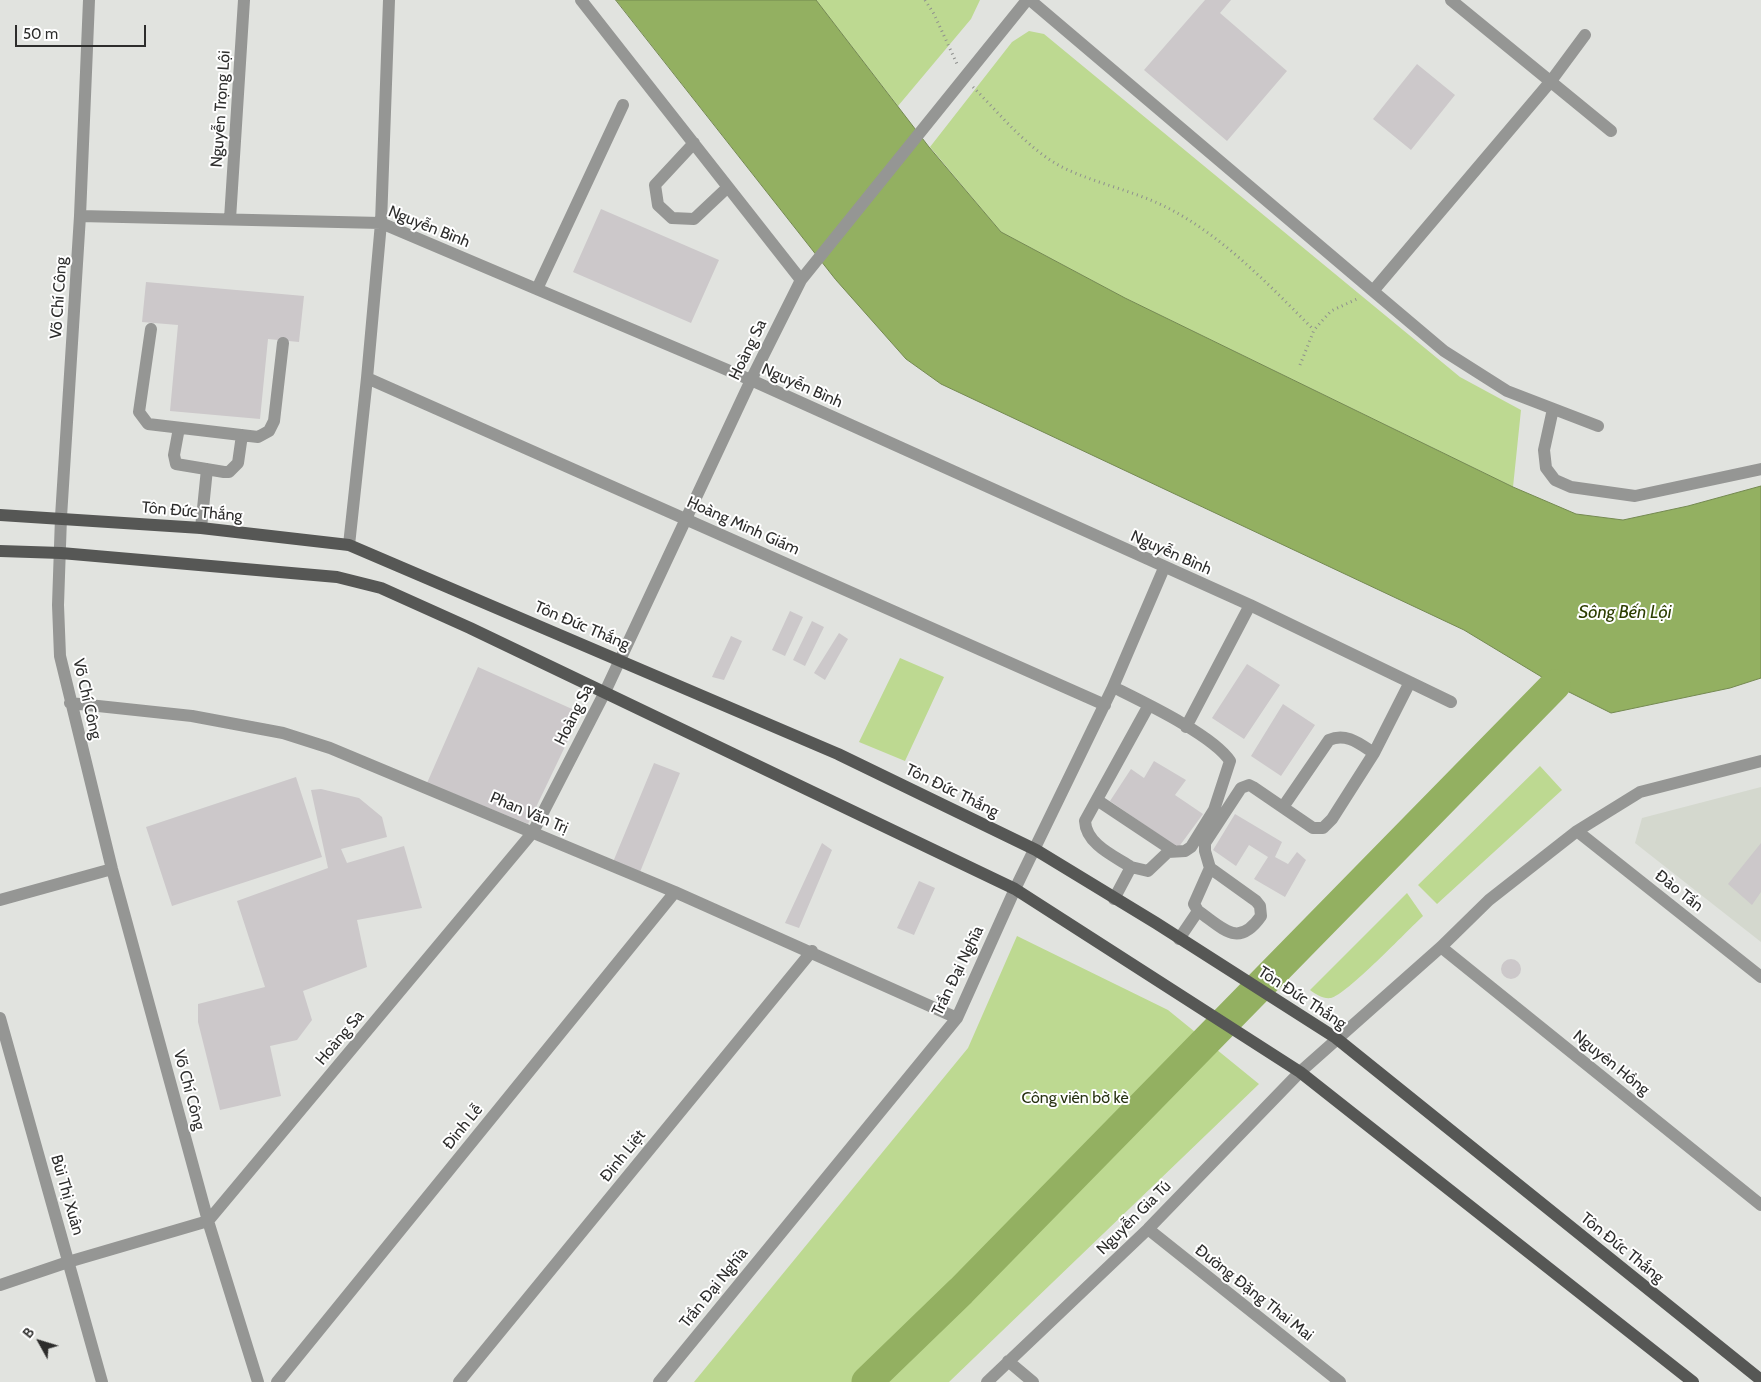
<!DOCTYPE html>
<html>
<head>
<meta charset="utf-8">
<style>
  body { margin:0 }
  #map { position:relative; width:1761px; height:1382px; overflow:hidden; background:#e1e3df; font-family:Cabin,sans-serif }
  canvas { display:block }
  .north { position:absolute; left:15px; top:1317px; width:50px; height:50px; -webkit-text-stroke:4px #fff; paint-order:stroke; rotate:309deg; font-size:14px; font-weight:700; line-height:20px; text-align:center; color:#2d2d2c }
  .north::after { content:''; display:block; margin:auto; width:18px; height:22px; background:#2d2d2c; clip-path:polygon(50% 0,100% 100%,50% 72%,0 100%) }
  .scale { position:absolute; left:15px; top:25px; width:131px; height:22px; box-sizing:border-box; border:2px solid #2d2d2c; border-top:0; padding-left:6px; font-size:15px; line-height:18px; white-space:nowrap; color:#2d2d2c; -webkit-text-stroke:4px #fff; paint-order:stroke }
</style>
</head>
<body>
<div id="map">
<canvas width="1761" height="1382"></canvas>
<div class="north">B</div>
<div class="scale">50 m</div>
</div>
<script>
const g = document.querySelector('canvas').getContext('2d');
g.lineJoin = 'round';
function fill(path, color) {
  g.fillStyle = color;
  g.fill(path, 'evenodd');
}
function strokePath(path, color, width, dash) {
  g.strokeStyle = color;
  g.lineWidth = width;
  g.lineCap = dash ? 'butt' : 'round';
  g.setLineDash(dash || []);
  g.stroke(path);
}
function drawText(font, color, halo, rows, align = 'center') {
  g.font = font + ' Cabin,sans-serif';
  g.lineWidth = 4;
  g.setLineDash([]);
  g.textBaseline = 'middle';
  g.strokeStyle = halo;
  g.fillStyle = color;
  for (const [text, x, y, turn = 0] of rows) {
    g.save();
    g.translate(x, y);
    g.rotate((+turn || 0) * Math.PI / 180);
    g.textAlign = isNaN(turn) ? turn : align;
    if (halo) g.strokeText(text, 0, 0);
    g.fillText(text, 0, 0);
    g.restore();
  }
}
fill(new Path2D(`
  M1761 787V942L1635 843 1642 818Z`), '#d4d8ce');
fill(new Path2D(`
  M816 0H980L971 19 898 106Z
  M1029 31 1044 34 1460 377 1521 410 1513 487 1125 298 1001 232 930 147 1012 42Z
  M900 658 944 677 905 761 859 742Z
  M1540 766 1562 790 1437 904 1418 885Z
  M1407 893 1423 916C1408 930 1346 995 1331 998 1323 999 1317 995 1310 990Z
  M1017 936 1168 1010 1259 1084 949 1382H694L968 1048Z`), '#bdd991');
const water = new Path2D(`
  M616 0H816L929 147 1001 232 1125 298 1513 487 1576 514 1623 520 1688 506 1761 486V678L1730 688 1611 713 1555 685 1464 630 941 384 906 359 836 280Z`);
fill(water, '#93b061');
strokePath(water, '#748951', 1);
strokePath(new Path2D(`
  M867 1382 961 1291 1555 685`), '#93b061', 31);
fill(new Path2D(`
  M1205 0H1231L1220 13 1287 71 1227 141 1144 70Z
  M1417 64 1455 95 1411 150 1373 119Z
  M601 209 719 260 691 323 573 272Z
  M146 282 304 296 299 342 268 339 260 419 170 411 178 325 142 322Z
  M790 611 803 617 785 656 772 650Z
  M812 621 824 627 805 666 793 660Z
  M839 633 848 639 825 680 814 673Z
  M731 636 742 641 724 680 712 677Z
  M1247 664 1280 685 1244 739 1212 718Z
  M478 667 581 713 528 824 427 783Z
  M1283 704 1315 725 1281 776 1251 756Z
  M1154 761 1186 780 1175 795 1203 814 1178 848 1110 801 1131 769 1144 778Z
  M654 763 680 773 640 872 613 862Z
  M296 777 322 857 172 906 146 827Z
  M321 789 359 798 382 817 387 837 341 849 347 863 404 846 422 908 357 920 367 967 303 991 312 1020 297 1040 270 1046 281 1096 220 1110 198 1022V1004L265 987 237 901 328 868 311 790Z
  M1235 814 1282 842 1275 857 1288 864 1297 852 1306 860 1285 897 1254 879 1268 857 1249 845 1236 866 1213 850Z
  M822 843 832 850 799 928 785 923Z
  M1761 843V892L1752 905 1728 884Z
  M919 881 935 888 914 935 897 928Z
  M1501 969a10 10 0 1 1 20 0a10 10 0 1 1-20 0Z`), '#ccc8ca');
strokePath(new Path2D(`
  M925 0 934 14 957 64
  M973 87C1000 114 1026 147 1060 166 1093 183 1132 190 1166 207 1223 236 1269 285 1314 330
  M1300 365 1314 330 1331 311 1359 298`), '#8f908e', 3, [1, 4]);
strokePath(new Path2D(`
  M89 0 80 216 61 517 58 605 60 656 112 869 208 1221 258 1382
  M1030 0 1373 291 1551 81 1585 35
  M1451 0 1611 131
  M694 143 655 185 658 205 672 218 694 219 728 187
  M80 216 381 223 751 380 1250 605 1451 702
  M230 219 244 0
  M801 280 1027 0
  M537 289 623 105
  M1373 291 1444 351 1507 391 1598 426
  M151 329 139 412 148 424 258 437 269 431 274 421 283 343
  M367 378 1105 705
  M1553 409 1544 450 1546 468 1555 480 1571 487 1635 496 1761 469
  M179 428 174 455 176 464 224 472H229L238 463 242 435
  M201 528 207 469
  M349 545 367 378 381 223 389 0
  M1113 687C1143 702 1213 735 1230 761L1214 810 1191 847 1185 851 1168 852 1148 871 1131 867
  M70 703 192 716 283 733 330 748 675 892 957 1018
  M1186 727 1250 605
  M1097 800 1172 850
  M1283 807 1329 740C1346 732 1360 744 1374 753
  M1577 831 1761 977
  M1114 899 1131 867C1114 856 1086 844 1085 821L1149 705
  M0 900 112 869
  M1198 911 1194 904 1210 868 1205 851V843L1241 788 1249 785 1253 787 1313 828H1323L1332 819 1374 753 1410 682
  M1179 939 1198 911C1223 928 1238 949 1261 916L1260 906 1256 901 1210 868
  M1441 947 1761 1205
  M0 1018 102 1382
  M1148 1229 1340 1382
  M0 1285 68 1262 208 1221 533 832 604 694 751 380 801 280 581 0
  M1008 1361 1033 1382
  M277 1382 675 892
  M459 1382 812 951
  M659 1382 957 1018 1015 889 1113 687 1164 568
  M987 1382 1148 1229 1300 1072 1441 947 1489 900 1577 831 1640 792 1761 761`), '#959694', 12);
strokePath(new Path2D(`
  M0 515 201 528 349 545 838 754 1036 850 1156 923 1336 1038 1761 1380
  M0 551 61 553 337 577 381 588 470 628 1015 889 1300 1072 1693 1382`), '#565755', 12);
drawText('16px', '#2d2d2c', '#fff', [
  ["Nguyễn Trọng Lội",221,109,-86],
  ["Nguyễn Bình",429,227,22],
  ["Võ Chí Công",59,298,-86],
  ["Hoàng Sa",748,350,-64],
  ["Nguyễn Bình",802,386,24],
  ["Tôn Đức Thắng",192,512,5],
  ["Hoàng Minh Giám",743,526,24],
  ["Nguyễn Bình",1171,553,24],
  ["Tôn Đức Thắng",582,626,23],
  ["Võ Chí Công",87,699,77],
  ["Hoàng Sa",574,715,-63],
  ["Tôn Đức Thắng",952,791,26],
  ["Phan Văn Trị",529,813,23],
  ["Đào Tấn",1679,891,38],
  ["Trần Đại Nghĩa",958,971,-64],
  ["Tôn Đức Thắng",1302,998,33],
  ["Hoàng Sa",340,1038,-50],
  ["Nguyên Hồng",1611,1063,39],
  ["Võ Chí Công",189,1090,75],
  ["Đinh Lễ",463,1127,-51],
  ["Đinh Liệt",623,1156,-51],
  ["Bùi Thị Xuân",67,1195,74],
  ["Nguyễn Gia Tú",1134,1218,-45],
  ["Tôn Đức Thắng",1622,1248,39],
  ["Trần Đại Nghĩa",714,1288,-51],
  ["Đường Đặng Thai Mai",1254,1293,38]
]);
drawText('16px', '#273211', '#fff', [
  ["Công viên bờ kè",1075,1098]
]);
drawText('italic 18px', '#2d3e01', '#fff', [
  ["Sông Bến Lội",1625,613]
]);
</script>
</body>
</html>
